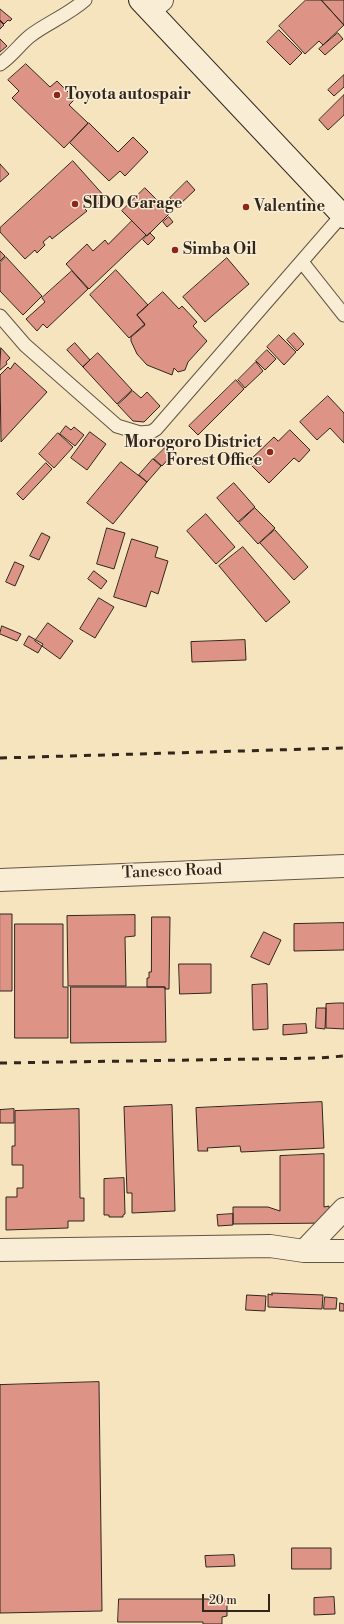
<!DOCTYPE html>
<html>
<head>
<meta charset="utf-8">
<style>
  body { margin:0 }
  #map { position:relative; width:344px; height:1624px; overflow:hidden; background:#f6e4bf; font-family:"Libre Bodoni",serif }
  canvas { display:block }
  .scale { position:absolute; left:202px; top:1594px; width:68px; height:18px; box-sizing:border-box; border:2px solid #31261c; border-top:0; padding-left:5px; font-size:12px; line-height:14px; white-space:nowrap; color:#31261c; -webkit-text-stroke:3px #f9edd5; paint-order:stroke }
</style>
</head>
<body>
<div id="map">
<canvas width="344" height="1624"></canvas>
<div class="scale">20 m</div>
</div>
<script>
const g = document.querySelector('canvas').getContext('2d');
g.lineJoin = 'round';
function fill(path, color) {
  g.fillStyle = color;
  g.fill(path, 'evenodd');
}
function strokePath(path, color, width, dash) {
  g.strokeStyle = color;
  g.lineWidth = width;
  g.lineCap = dash ? 'butt' : 'round';
  g.setLineDash(dash || []);
  g.stroke(path);
}
function drawText(font, color, halo, rows, align = 'center') {
  g.font = font + ' "Libre Bodoni",serif';
  g.lineWidth = 3;
  g.setLineDash([]);
  g.textBaseline = 'middle';
  g.strokeStyle = halo;
  g.fillStyle = color;
  for (const [text, x, y, turn = 0] of rows) {
    g.save();
    g.translate(x, y);
    g.rotate((+turn || 0) * Math.PI / 180);
    g.textAlign = isNaN(turn) ? turn : align;
    if (halo) g.strokeText(text, 0, 0);
    g.fillText(text, 0, 0);
    g.restore();
  }
}
const building = new Path2D(`
  M306 0H321L344 25 323 45 319 41 305 54 279 26Z
  M322 0H344V25Z
  M0 9 12 19 10 21 8 20 4 24 0 20Z
  M0 21 4 25 0 29Z
  M279 30 302 53 290 65 267 42Z
  M338 33 343 39 325 55 319 49Z
  M0 39 7 46 0 52Z
  M26 64 50 87 57 81 75 99 69 105 88 123 64 148 12 98 19 91 8 80Z
  M344 75V87L334 96 328 90Z
  M344 95V115L328 130 319 120Z
  M89 123 118 152 133 137 148 152 125 176 120 171 109 181 70 143Z
  M73 161 105 197 96 206 90 199 82 206 87 211 52 239 50 236 43 242 45 245 37 253 35 250 25 259 0 232V228Z
  M0 164 9 174 0 182Z
  M187 181 195 190 178 206 170 198Z
  M145 188 170 213 147 236 122 211Z
  M169 217 173 222 167 227 163 222Z
  M132 221 146 235 89 289 66 264 87 244 93 251 105 240 108 244Z
  M150 233 155 238 148 245 143 240Z
  M0 251 5 256 0 261Z
  M6 257 42 296 23 315 0 291V263Z
  M227 258 249 284 205 322 183 297Z
  M116 270 148 305 137 315 145 324 129 338 90 295Z
  M72 271 88 289 47 328 43 324 37 331 26 319 45 302 42 298Z
  M163 292 179 309 182 306 197 322 193 326 207 341 188 362 185 370 178 372 174 368 172 375 147 365 137 354 131 341V337L145 325 137 315Z
  M294 333 304 344 297 351 287 340Z
  M279 335 296 352 284 365 267 347Z
  M75 343 90 360 83 367 67 350Z
  M1 348 10 358 6 362 7 364 0 370Z
  M267 350 276 359 265 370 256 361Z
  M98 353 132 390 117 404 83 367Z
  M256 362 263 371 245 388 238 380Z
  M15 363 47 392 1 442 0 375 8 367 10 369Z
  M236 380 244 389 198 435 189 426Z
  M133 391 141 398 147 392 160 406 144 422 133 421 118 405Z
  M328 396 344 413V443L330 428 317 440 300 422Z
  M66 426 71 430 74 427 84 435 75 446 60 434Z
  M290 430 310 450 299 462 294 458 269 483 248 462 274 437 278 441Z
  M90 432 106 444 87 470 71 458Z
  M58 433 73 447 54 468 39 454Z
  M165 448 172 455 162 466 154 459Z
  M153 459 161 466 147 482 139 475Z
  M121 462 147 482 113 524 87 503Z
  M46 463 52 469 23 500 17 494Z
  M234 483 255 507 238 522 217 498Z
  M255 508 275 528 258 544 239 523Z
  M206 514 235 547 216 564 187 531Z
  M107 528 125 533 114 569 97 564Z
  M275 530 308 567 294 580 260 543Z
  M42 533 50 537 39 560 30 556Z
  M132 539 158 547 155 557 168 561 158 594 151 591 146 607 114 597Z
  M243 547 290 602 266 622 219 566Z
  M15 562 24 566 15 586 6 582Z
  M94 571 107 581 101 589 88 579Z
  M99 598 114 607 95 638 80 629Z
  M48 623 73 641 60 659 35 641Z
  M2 626 21 634 17 641 0 634Z
  M29 636 43 644 38 653 24 645Z
  M245 640 246 660 192 662 191 642Z
  M0 914H12V991H0Z
  M135 915V936L125 937 126 986H68L67 916Z
  M152 917H170L169 989H165V987H147V978H149V972H151Z
  M344 923V950L294 951V924Z
  M15 924H63V987H68V1038H15Z
  M264 932 281 940 269 965 251 957Z
  M179 964H211V993L180 994Z
  M267 984 268 1029 253 1030 252 985Z
  M71 987H165L166 1042 71 1043Z
  M338 1003H344V1029L326 1028V1004Z
  M317 1008H326L325 1029 316 1028Z
  M306 1024 307 1033 283 1035V1025Z
  M322 1102 324 1148 241 1152 240 1146 207 1148 208 1151H198L196 1108Z
  M172 1105 175 1211 132 1213V1193H127L124 1107Z
  M14 1109V1123H0V1110Z
  M79 1109 80 1198H84V1221H68V1228L6 1230V1197H17V1188H23V1165H12V1146H15V1111Z
  M324 1154V1207L329 1206 330 1223 233 1224V1207H268L280 1211V1156Z
  M124 1178 125 1214 123 1215V1217H109V1215H104V1179Z
  M233 1214V1225L218 1226 217 1215Z
  M272 1293 323 1295 322 1309 268 1307V1294L272 1295Z
  M247 1295 266 1296 265 1311 246 1310Z
  M325 1297 337 1298 336 1309H324Z
  M340 1303 344 1304V1311H340Z
  M99 1382 102 1611 0 1613V1385Z
  M292 1548H331V1569H292Z
  M234 1555 235 1566 206 1567 205 1556Z
  M334 1597 335 1614 314 1615V1598Z
  M119 1599H227V1616L222 1617V1624H203V1622H118Z`);
fill(building, '#dd9486');
strokePath(building, '#31261c', 1);
const lane = new Path2D(`
  M0 64C12 56 19 45 30 36 47 23 68 15 85 0
  M302 262 344 315
  M0 316 25 345 117 426 140 433 151 432 156 429 342 215`);
const street = new Path2D(`
  M150 10 162 0
  M0 880 344 866
  M0 1250 270 1246 304 1251H344
  M304 1251 344 1209`);
const secondary = new Path2D(`
  M140 0 344 217`);
strokePath(lane, '#625645', 15);
strokePath(street, '#625645', 24);
strokePath(secondary, '#31261c', 24);
strokePath(lane, '#f9edd5', 13);
strokePath(street, '#f9edd5', 22);
strokePath(secondary, '#f9edd5', 22);
strokePath(new Path2D(`
  M0 758 344 748
  M0 1063 318 1058 344 1056`), '#31261c', 3, [7, 7]);
for (const [x, y, r, color] of [
  [57,95,4,"#8f2418"],
  [75,204,4,"#8f2418"],
  [246,207,4,"#8f2418"],
  [175,250,4,"#8f2418"],
  [270,452,4,"#8f2418"]
]) {
  const dot = new Path2D();
  dot.arc(x, y, r, 0, 2 * Math.PI);
  g.fillStyle = color;
  g.fill(dot);
  strokePath(dot, '#f9edd5', 1.5);
}
drawText('bold 16px', '#31261c', '#f9edd5', [
  ["Toyota autospair",65,95],
  ["SIDO Garage",83,204],
  ["Valentine",254,207],
  ["Simba Oil",183,250],
  ["Morogoro District",262,443,"right"],
  ["Forest Office",262,461,"right"]
], 'left');
drawText('16px', '#31261c', '#f9edd5', [
  ["Tanesco Road",172,872,-2]
]);
</script>
</body>
</html>
